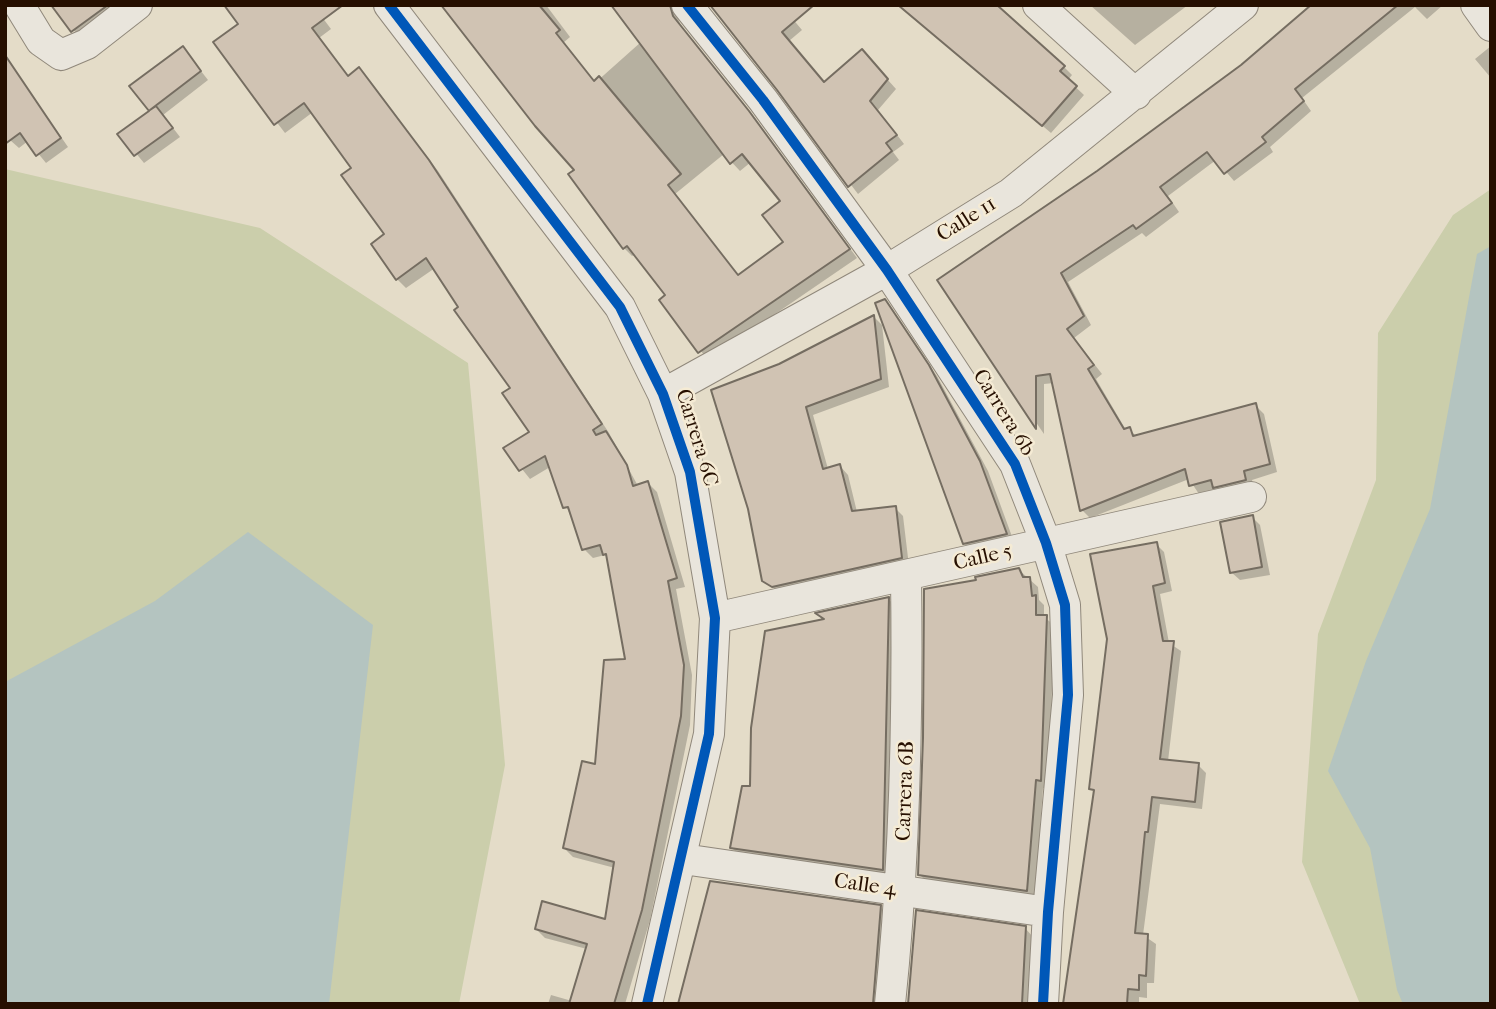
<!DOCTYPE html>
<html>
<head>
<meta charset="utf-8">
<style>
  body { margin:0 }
  #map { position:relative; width:1496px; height:1009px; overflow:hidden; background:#e4dcc8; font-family:"IM FELL French Canon",serif }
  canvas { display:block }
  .frame { position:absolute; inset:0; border:7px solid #260f00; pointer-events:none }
</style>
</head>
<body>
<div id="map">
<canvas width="1496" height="1009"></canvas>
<div class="frame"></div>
</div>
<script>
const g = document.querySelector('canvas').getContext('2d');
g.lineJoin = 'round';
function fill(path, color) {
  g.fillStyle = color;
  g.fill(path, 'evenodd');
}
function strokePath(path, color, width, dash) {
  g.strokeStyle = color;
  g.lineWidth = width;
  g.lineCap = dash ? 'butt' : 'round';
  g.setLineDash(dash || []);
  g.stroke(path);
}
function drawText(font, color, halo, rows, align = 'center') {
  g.font = font + ' "IM FELL French Canon",serif';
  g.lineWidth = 5;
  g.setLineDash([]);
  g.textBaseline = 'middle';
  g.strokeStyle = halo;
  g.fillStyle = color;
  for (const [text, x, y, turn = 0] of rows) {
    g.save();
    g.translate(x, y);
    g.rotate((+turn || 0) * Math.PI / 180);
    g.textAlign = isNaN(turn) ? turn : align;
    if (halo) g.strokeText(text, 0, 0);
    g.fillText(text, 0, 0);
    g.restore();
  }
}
fill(new Path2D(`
  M5 169 260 228 468 363 505 765 459 1004H5Z
  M1491 189V1004H1360L1302 862 1318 634 1376 480 1378 333 1453 215Z`), '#cbceab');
fill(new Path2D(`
  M1491 246V1004H1403L1397 990 1370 848 1328 771 1366 661 1430 509 1477 254Z
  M248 532 373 625 329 1004H5V682L155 601Z`), '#b4c4c0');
fill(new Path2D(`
  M53 5H126L81 39Z
  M313 5 331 29 319 38 349 77 359 69 368 78 438 171 609 433 638 486 648 483 657 492 685 587 676 589 692 675 690 725 650 920 625 1004H548L551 995 572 1001 587 949 545 938 536 929 607 921 615 868 573 857 564 848 596 766 628 661 609 559 605 555 593 558 584 549 550 467 530 479 506 449 532 433 512 389 435 268 406 288 397 279 387 234 354 168 313 112 285 133 215 42Z
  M441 5H546L570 37 563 43 595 83 641 42 617 5H682L677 16 681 26 757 121 857 258 708 360 661 300 667 295 636 254 632 256 624 248 576 170ZM724 154 740 171 751 162 782 201 785 243 739 276 675 194Z
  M781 5 802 30 789 41 825 84 870 60 896 89 878 110 904 144 893 152 899 160 858 194 778 89Z
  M901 5 1064 67 1072 75 1068 80 1084 95 1051 133Z
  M1090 5H1188L1135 45Z
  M1313 5H1443L1427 19 1415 7 1302 98 1311 111 1270 147 1273 152 1234 181 1216 160 1168 196 1179 212 1146 237 1142 233 1068 282 1091 325 1074 338 1102 374 1096 379 1126 430 1129 429 1137 437 1255 405 1264 414 1277 472 1252 480 1254 489 1223 496 1216 489 1199 494 1189 479 1090 518 1082 510 1054 383 1044 384V434L939 281 1098 173 1242 66Z
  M1491 46V78L1475 59Z
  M183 48 208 80 163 115 180 137 144 163 120 134 151 111 132 87Z
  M5 56 68 147 46 163 28 141 19 148 10 140Z
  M884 301 937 376 988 471 1014 542 973 552 964 543Z
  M874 317 882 325 889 387 813 415 828 469 840 466 848 475 857 512 895 508 903 516 909 566 782 595 764 580 779 365Z
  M1252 517 1260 525 1270 575 1240 580 1231 572Z
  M1156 544 1164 552 1172 591 1160 594 1169 643 1181 651 1168 761 1198 765 1206 773 1202 809 1160 804 1143 935 1156 944 1154 983H1147V998L1139 997V1004H1065L1095 793 1091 788Z
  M1019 570 1038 587 1039 600 1044 605V617L1054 625 1049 788H1043L1035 899 928 883 920 875 979 582Z
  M888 599 897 607 891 878 741 857 732 848 824 621 818 614Z
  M880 907 889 915 881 1004H686Z
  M1025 928 1033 937 1030 1004H909Z`), '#0003');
const building = new Path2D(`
  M51 5H108L71 32Z
  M224 5H343L312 28 348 76 359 67 429 160 602 424 593 430 596 435 606 431 627 465 633 486 648 481 677 578 668 581 684 665 681 716 642 910 614 1004H569L587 944 535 929 542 901 605 919 614 862 563 848 582 761 595 764 604 660 625 659 606 554 603 555 600 545 582 550 568 507 563 508 545 456 519 471 503 448 529 432 502 393 510 388 454 310 458 307 426 258 396 280 371 244 384 234 341 175 351 168 304 103 274 125 213 42 238 24Z
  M441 5H539L560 30 556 33 594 81 599 76 681 174 668 185 738 275 783 242 762 215 780 201 742 154 730 164 611 5H670L673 16 749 111 850 249 698 353 659 300 665 295 627 246 623 249 568 174 574 170 535 126Z
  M710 5H814L782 32 824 82 862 49 888 79 870 101 897 135 886 143 892 151 848 187 777 90Z
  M898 5H997L1065 66 1060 71 1077 86 1042 126Z
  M1311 5H1398L1295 89 1304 101 1262 137 1266 142 1224 174 1207 152 1160 187 1172 203 1136 229 1133 225 1061 273 1084 316 1067 329 1094 365 1088 369 1124 429 1130 427 1133 436 1256 403 1270 464 1244 471 1246 480 1213 488 1211 480 1189 486 1185 469 1080 511 1050 374 1036 376V429L937 280 1097 171 1241 65Z
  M183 46 201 71 150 110 156 106 173 128 134 156 117 134 149 111 129 86Z
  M5 55 61 138 36 156 20 133 5 144Z
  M885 299 929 365 980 461 1007 534 963 544 875 303Z
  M874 315 881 379 806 407 823 469 840 464 852 511 896 506 902 558 772 587 762 581 748 509 711 390 779 364Z
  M1253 515 1262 567 1230 573 1220 522Z
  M1157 542 1165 583 1153 586 1163 641H1174L1160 759 1199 763 1195 802 1152 797 1148 832H1145L1135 933 1148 934 1146 976 1139 975V990L1128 989 1127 1004H1063L1094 790 1089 789 1107 639 1090 554Z
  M1019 568 1023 577H1030L1032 596 1036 595V615H1047L1041 781 1036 780 1027 891 918 875 923 738 924 589 976 580 975 577Z
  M889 597 883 870 730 848 742 786H750L751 728 765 631 824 619 815 613Z
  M710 881 881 905 873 1004H678Z
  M916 910 1026 926 1022 1004H908Z`);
fill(building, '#d0c3b3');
strokePath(building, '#756d61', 2);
const street = new Path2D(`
  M19 5 41 41 61 55 87 44 137 5
  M389 5 620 307 663 394 690 472 715 618 709 734 647 1004
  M687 5 763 100 887 270 1015 464 1046 543 1065 605 1068 695 1048 912 1043 1004
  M1038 5 1136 94
  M1476 5 1491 26
  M663 394 887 270 1011 193 1243 5
  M715 618 1251 497
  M683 859 1048 912
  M890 1004C905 861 908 720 906 577`);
strokePath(street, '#90887b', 32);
strokePath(street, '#e9e5dc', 30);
strokePath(new Path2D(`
  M389 5 620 307 663 394 690 472 715 618 709 734 647 1004
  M687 5 763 100 887 270 1015 464 1046 543 1065 605 1068 695 1048 912 1043 1004`), '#0057b8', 10);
drawText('21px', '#260f00', '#f5ebd4', [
  ["Calle 11",967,220,-32],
  ["Carrera 6b",1003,413,58],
  ["Carrera 6C",696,438,73],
  ["Calle 5",983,558,-13],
  ["Carrera 6B",906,791,-88],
  ["Calle 4",865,886,8]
]);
</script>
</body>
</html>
